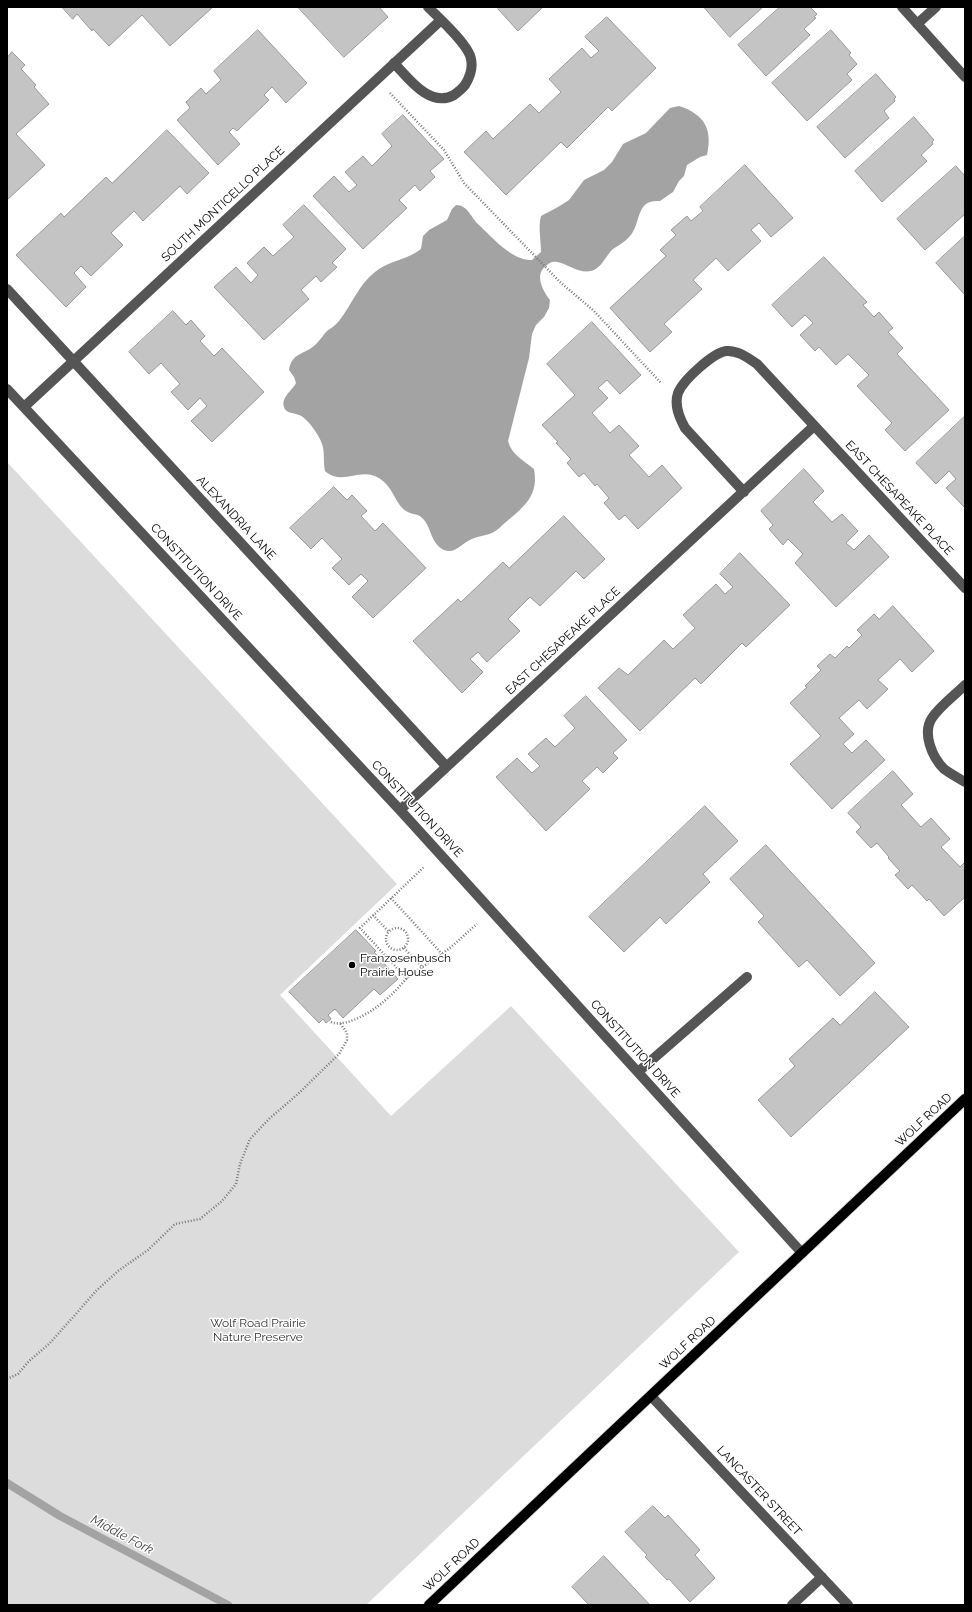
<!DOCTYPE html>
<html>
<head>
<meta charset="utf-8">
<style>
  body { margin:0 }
  #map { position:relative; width:972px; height:1612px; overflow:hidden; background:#fff; font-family:Raleway,sans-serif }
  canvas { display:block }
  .frame { position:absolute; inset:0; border:8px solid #000; pointer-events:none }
</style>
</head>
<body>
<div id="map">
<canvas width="972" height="1612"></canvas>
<div class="frame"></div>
</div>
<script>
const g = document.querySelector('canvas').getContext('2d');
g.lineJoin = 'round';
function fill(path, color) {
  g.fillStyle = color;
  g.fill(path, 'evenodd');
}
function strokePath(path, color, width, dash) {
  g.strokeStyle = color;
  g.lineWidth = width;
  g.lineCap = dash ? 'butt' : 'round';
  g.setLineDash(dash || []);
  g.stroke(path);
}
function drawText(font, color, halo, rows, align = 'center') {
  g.font = font + ' Raleway,sans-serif';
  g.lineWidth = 3;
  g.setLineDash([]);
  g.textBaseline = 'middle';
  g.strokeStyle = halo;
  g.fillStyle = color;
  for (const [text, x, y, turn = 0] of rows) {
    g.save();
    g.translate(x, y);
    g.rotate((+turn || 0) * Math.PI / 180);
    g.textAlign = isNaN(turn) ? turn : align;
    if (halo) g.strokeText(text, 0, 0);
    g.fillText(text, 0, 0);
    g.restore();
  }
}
fill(new Path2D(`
  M7 462 397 884 280 995 391 1116 511 1006 739 1252 366 1605H7Z`), '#dcdcdc');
fill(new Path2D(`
  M679 106C704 114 713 129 707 155L700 157 687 165 684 176 679 181 673 192 660 201C635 199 642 222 630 236 625 242 619 245 613 249 607 254 604 263 597 268 584 278 569 264 557 262 552 261 549 263 546 266 534 274 543 291 550 300L549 308 544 317 536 325 532 334 529 358 508 441C511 454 524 461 534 469 539 495 525 506 506 522 502 525 497 531 492 533 485 536 478 536 472 539 461 543 455 556 442 549 432 543 431 530 425 521 418 512 414 516 406 511 394 503 394 486 377 477 358 468 342 486 325 471 323 462 325 452 322 444 319 435 311 424 304 418 299 412 286 415 284 407 281 397 292 391 296 383L294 377 289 370C292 351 307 355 317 343 321 339 324 334 327 331 331 328 336 325 339 321 351 306 359 284 375 272 388 261 407 260 421 249L423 236 429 230 447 220 452 209 456 205C468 205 471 218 479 225 492 237 512 261 532 260L541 252C541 240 538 227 541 216L558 207 569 200 584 180 604 170 612 162 623 144 646 133 670 108Z`), '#a3a3a3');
strokePath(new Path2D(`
  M7 1483 60 1516 228 1605`), '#a3a3a3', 8);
const building = new Path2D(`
  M62 7H213L170 46 142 15 109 46 93 29 92 31 77 14 73 19Z
  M298 7H379L388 17 344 57Z
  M500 7H543L518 31 498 9Z
  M704 7H763L730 37Z
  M780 7H810L817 14 814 17 816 18 804 29 810 35 766 76 738 45Z
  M607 17 656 68 612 111 608 107 567 148 561 142 506 195 464 152 486 131 493 139 530 104 539 113 561 92 549 79 582 48 591 58 599 51 585 37Z
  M258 30 307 83 286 103 272 87 264 95 269 100 237 131 233 128 229 132 240 144 218 165 177 120 190 108 186 102 201 88 206 94 221 80 214 71Z
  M831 30 851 53 849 55 857 64 847 74 852 80 807 121 772 83Z
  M12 52 25 65 21 69 36 85 34 87 49 104 16 134 45 165 7 200V55L8 56Z
  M876 74 896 97 894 99 895 101 884 111 889 118 845 158 817 127Z
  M403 115 444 159 430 171 435 177 420 191 415 185 399 200 407 208 363 249 313 196 334 176 349 192 357 185 345 172 363 156 372 166 392 146 382 134Z
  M914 117 934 140 932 142 933 144 921 155 927 161 882 202 855 171Z
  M167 130 209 173 187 194 180 186 143 221 134 211 111 233 123 245 91 276 81 266 74 273 86 287 66 307 16 255 61 213 64 217 106 177 112 183Z
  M745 165 793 218 771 237 759 223 751 230 761 241 728 271 716 258 693 280 702 289 664 324 672 332 650 352 610 308 666 256 660 250 676 235 671 230 687 216 691 221 703 211 700 207Z
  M956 166 965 176V202L964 203 965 205V214L925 250 897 219Z
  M304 205 346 249 332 263 337 267 321 282 316 276 301 290 309 299 264 340 214 287 236 267 251 283 258 275 247 263 264 247 273 256 294 237 283 225Z
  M965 236V295L936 263Z
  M824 257 867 302 863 305 874 317 879 312 893 328 888 332 903 348 897 354 949 410 905 451 885 430 892 423 857 386 869 375 848 354 836 365 819 347 815 351 800 335 813 323 805 315 792 327 772 305Z
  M173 311 186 325 191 320 205 336 200 341 214 356 222 348 264 392 212 442 191 421 207 406 200 398 188 410 171 392 180 384 161 363 149 374 129 352Z
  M592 322 641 375 620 394 607 380 598 388 608 398 592 413 610 433 619 425 639 446 629 455 649 477 662 465 682 488 638 529 625 515 619 520 604 503 609 498 597 484 595 486 584 473 579 477 567 463 571 459 556 443 558 442 542 425 575 395 547 364Z
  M965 416V508L946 488 956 479 949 471 936 484 916 463Z
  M804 469 824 491 813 502 832 522 842 514 858 531 846 543 854 550 869 535 889 557 836 607 795 563 803 554 788 539 783 545 769 529 773 525 761 511Z
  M334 487 347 500 352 495 367 511 361 516 375 531 383 523 426 568 373 618 352 597 368 581 361 574 349 585 332 568 342 559 322 538 311 549 290 528Z
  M564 516 605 559 584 579 576 571 540 606 530 597 508 619 520 631 487 662 478 652 470 659 483 672 462 693 413 641 458 599 461 602 503 562 509 568Z
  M740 553 790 605 746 647 742 643 701 684 695 678 640 731 598 688 619 668 628 675 664 640 673 649 695 628 683 615 716 584 725 594 733 587 720 574Z
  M893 606 934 651 912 672 900 659 878 680 888 689 867 709 859 700 839 718 854 734 843 744 852 753 866 740 885 760 832 809 790 764 821 736 790 703 807 687 805 686 821 670 817 666 830 654 835 658 847 646 849 648 862 635 857 630 874 614 879 619Z
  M586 696 627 740 613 753 618 758 603 773 597 767 582 781 590 789 546 831 496 777 517 758 532 773 540 766 528 754 546 738 555 747 575 728 564 716Z
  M893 771 913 794 901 805 921 827 931 818 950 839 941 847 960 867 965 862V897L944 916 929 899 927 901 912 885 908 889 895 875 900 871 888 858 889 857 877 843 871 848 856 832 861 827 848 813Z
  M705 806 738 841 703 874 710 882 666 924 660 917 624 952 589 917Z
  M766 845 875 963 840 996 807 960 799 967 758 922 764 916 730 879Z
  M356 930 376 951 374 952 398 979 380 995 374 989 343 1018 335 1009 328 1015 331 1019 326 1023 323 1019 319 1023 289 992Z
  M875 992 909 1027 791 1137 758 1100 795 1066 789 1059 833 1018 840 1025Z
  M653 1506 665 1518 668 1515 700 1550 695 1555 715 1578 690 1602 669 1579 667 1580 645 1557 647 1555 625 1532Z
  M604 1556 650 1605H589L572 1587Z`);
fill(building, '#c4c4c4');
strokePath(building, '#999', 1);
const major = new Path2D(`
  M429 1605 965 1099`);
strokePath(major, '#dbdbdb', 12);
strokePath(new Path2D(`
  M390 93 444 150 464 183 561 283 593 310 661 383
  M391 898 442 954
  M373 915 389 932
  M386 939a11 11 0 1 1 22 0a11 11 0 1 1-22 0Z
  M404 948 423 968
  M407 979 360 928 424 867
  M331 1022C347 1029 378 1008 390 996 396 991 401 984 407 978 420 968 434 960 447 950 458 942 467 932 477 924
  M7 1379 18 1374 29 1361 49 1344 75 1315 96 1291 118 1271 148 1250 175 1224 200 1219 222 1201 236 1184 240 1164 250 1139 270 1118 298 1094 339 1054 347 1040V1033L340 1023`), '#777', 2.5, [1, 2]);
strokePath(new Path2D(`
  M902 7 965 77
  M917 24 936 7
  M394 63C409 79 430 108 454 95 458 92 462 89 465 85 470 77 473 68 471 59 469 45 439 18 428 7
  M7 289 446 766
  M7 389 400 810 802 1253
  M24 407 441 20
  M744 492 685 428C679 417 674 405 678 393 683 380 713 353 726 351 738 350 748 358 757 364L965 588
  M965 685C954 696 940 706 932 718 922 733 932 757 944 769 951 774 958 778 965 782
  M400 810 814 426
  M638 1072 747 977
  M651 1396 848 1605
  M792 1605 822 1577`), '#555', 10);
strokePath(major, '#000', 10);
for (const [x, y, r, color] of [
  [352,965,4,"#000"]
]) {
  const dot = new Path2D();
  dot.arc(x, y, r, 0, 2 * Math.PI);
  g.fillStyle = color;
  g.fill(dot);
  strokePath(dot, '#fff', 1.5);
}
drawText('12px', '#000', '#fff', [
  ["SOUTH MONTICELLO PLACE",223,204,-43],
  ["EAST CHESAPEAKE PLACE",899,498,47],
  ["ALEXANDRIA LANE",236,518,47],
  ["CONSTITUTION DRIVE",196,572,47],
  ["EAST CHESAPEAKE PLACE",563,641,-43],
  ["CONSTITUTION DRIVE",417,809,47],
  ["CONSTITUTION DRIVE",635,1049,48],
  ["WOLF ROAD",924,1120,-43],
  ["WOLF ROAD",688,1343,-43],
  ["LANCASTER STREET",759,1491,47],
  ["WOLF ROAD",452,1565,-43]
]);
drawText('12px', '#000', '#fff', [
  ["Franzosenbusch",360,958],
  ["Prairie House",360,972]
], 'left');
drawText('12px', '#333', '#fff', [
  ["Wolf Road Prairie",258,1323],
  ["Nature Preserve",258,1337]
]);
drawText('italic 13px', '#444', '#fff', [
  ["Middle Fork",122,1535,28]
]);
</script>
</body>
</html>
